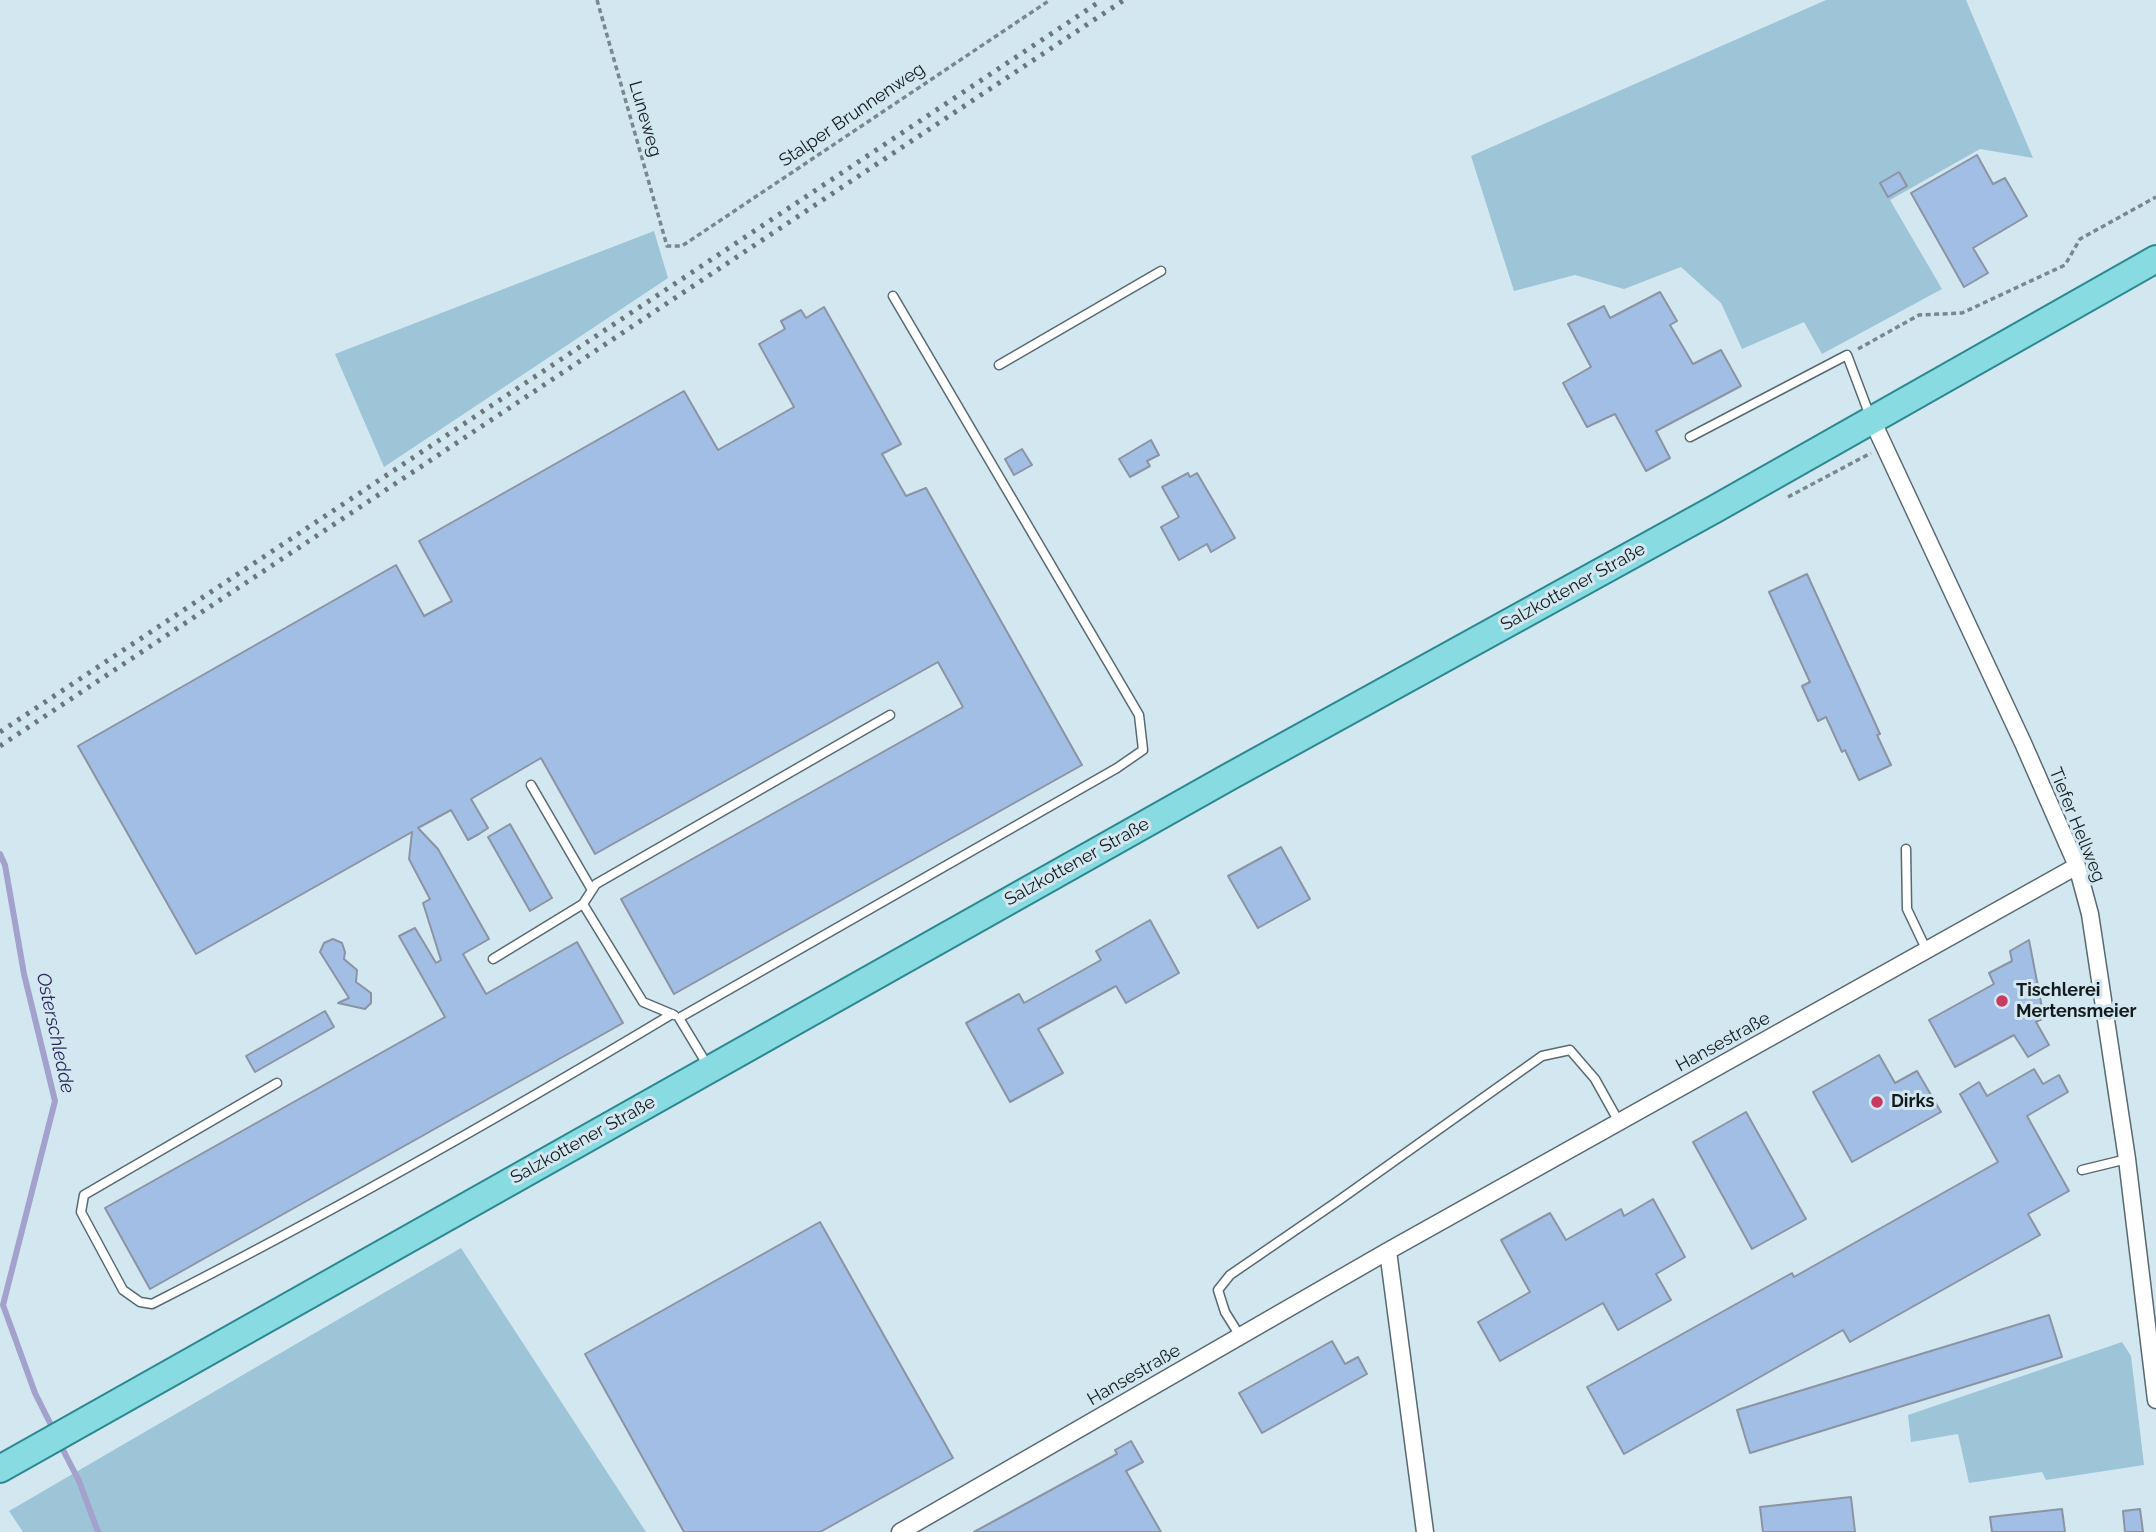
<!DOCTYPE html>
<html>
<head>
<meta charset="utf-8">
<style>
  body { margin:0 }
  canvas { display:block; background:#d3e7f1 }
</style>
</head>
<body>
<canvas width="2156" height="1532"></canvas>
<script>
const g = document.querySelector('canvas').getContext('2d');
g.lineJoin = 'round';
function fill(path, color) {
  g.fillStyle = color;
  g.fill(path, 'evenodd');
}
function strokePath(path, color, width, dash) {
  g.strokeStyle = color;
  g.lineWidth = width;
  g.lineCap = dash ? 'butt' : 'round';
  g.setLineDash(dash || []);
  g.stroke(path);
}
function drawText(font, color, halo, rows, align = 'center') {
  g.font = font + ' Raleway,sans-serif';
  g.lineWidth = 6;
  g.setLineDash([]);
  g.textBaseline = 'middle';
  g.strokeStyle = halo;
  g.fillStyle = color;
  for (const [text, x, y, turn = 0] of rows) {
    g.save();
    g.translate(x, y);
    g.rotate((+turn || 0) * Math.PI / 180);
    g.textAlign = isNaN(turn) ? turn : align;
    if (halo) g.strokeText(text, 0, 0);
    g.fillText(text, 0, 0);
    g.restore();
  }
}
fill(new Path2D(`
  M1826 0H1966L2033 158 1980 149 1890 200 1942 289 1822 354 1804 322 1742 349 1721 303 1681 267 1624 289 1575 275 1514 291 1471 156Z
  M654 231 668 278 384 467 335 354Z
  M461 1248 646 1532H23L9 1511Z
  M2122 1342 2131 1356 2144 1465 2046 1480 2042 1472 1969 1483 1958 1434 1911 1442 1908 1415Z`), '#9ec4d7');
strokePath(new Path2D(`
  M0 854 5 865 24 974 55 1101 3 1305 35 1393 54 1431
  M60 1444 79 1481 98 1532`), '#a3a2cd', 6);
const building = new Path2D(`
  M1977 155 1993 184 2005 178 2027 216 1973 248 1988 273 1964 287 1911 193Z
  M1899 172 1907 186 1888 197 1880 183Z
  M1660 292 1677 321 1670 325 1693 364 1721 350 1741 386 1656 431 1670 458 1646 471 1615 414 1587 427 1563 383 1591 367 1568 324 1604 306 1610 318Z
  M824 307 901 444 882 454 906 496 926 488 1082 765 674 994 621 899 963 707 938 662 595 854 541 758 471 799 488 828 479 834 468 840 451 810 418 828 438 849 489 939 463 954 486 994 577 942 623 1023 150 1289 105 1208 445 1017 399 936 415 928 436 963 441 960 423 903 430 899 409 859 412 832 196 954 78 746 396 565 424 616 452 601 419 541 684 391 718 450 794 407 759 344 785 329 781 321 801 310 806 318Z
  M1151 440 1159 455 1147 461 1150 466 1130 477 1119 459Z
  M1022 449 1032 465 1014 475 1005 459Z
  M1188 473 1190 477 1197 473 1235 538 1211 552 1207 544 1179 560 1161 527 1179 517 1162 487Z
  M1807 574 1880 734 1877 735 1891 765 1859 780 1845 750 1842 752 1826 717 1818 721 1802 686 1810 682 1769 592Z
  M510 824 552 898 530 911 488 837Z
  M1281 847 1310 899 1258 928 1228 876Z
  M1150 920 1179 973 1126 1003 1116 986 1038 1029 1063 1073 1010 1102 966 1023 1019 994 1024 1003 1101 960 1096 951Z
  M333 939 342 943 345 952 344 959 357 970 356 982 371 993V1003L365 1009 338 1003 349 998 320 952 324 943Z
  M2029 940 2044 1018 2036 1022 2049 1045 2028 1057 2014 1035 1955 1067 1929 1020 1994 984 1989 973 2012 961 2010 951Z
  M325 1011 334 1027 255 1072 246 1056Z
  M1879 1055 1895 1083 1917 1071 1941 1112 1852 1162 1813 1092Z
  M2034 1069 2043 1084 2059 1075 2068 1092 2027 1116 2069 1191 2028 1214 2040 1235 1850 1342 1843 1330 1624 1454 1587 1387 1792 1273 1794 1277 1998 1162 1960 1094 1979 1082 1987 1096Z
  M1746 1112 1806 1219 1752 1249 1693 1142Z
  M1653 1199 1685 1257 1656 1274 1671 1300 1618 1330 1603 1303 1500 1361 1478 1322 1530 1292 1501 1240 1550 1213 1566 1240 1621 1209 1624 1216Z
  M820 1222 953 1458 820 1532H684L585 1354Z
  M2049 1315 2062 1357 1750 1453 1737 1410Z
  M1332 1341 1345 1364 1358 1357 1367 1374 1262 1433 1239 1393Z
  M1131 1441 1143 1462 1126 1471 1161 1532H974L1117 1454 1115 1450Z
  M1851 1497 1855 1532H1763L1760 1507Z
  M2062 1509 2065 1532H1992L1990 1517Z
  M2140 1509 2143 1532H2125L2123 1511Z`);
fill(building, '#a3bee4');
strokePath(building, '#8a94a3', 2);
const lane = new Path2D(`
  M999 365 1161 271
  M1690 437 1847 355 1870 416
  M531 785 592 890
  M1906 849 1907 909 1927 951
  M493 959 583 904
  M674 1015 643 1002 583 904 596 884 890 715
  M708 1066 679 1018 1117 768 1143 750 1139 715 893 296
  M277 1083 84 1195 81 1212 123 1290 140 1302 152 1304C329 1214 502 1116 672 1014
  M2082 1170 2127 1159
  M1240 1336 1225 1312 1218 1290 1230 1275 1338 1201 1542 1056 1570 1050 1595 1079 1619 1122`);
const street = new Path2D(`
  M1872 420 2023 743 2077 866 2090 914 2127 1159 2156 1400
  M1388 1251 1425 1532
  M900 1532 1388 1251 2077 866`);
const primary = new Path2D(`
  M0 1469 1227 778 1715 509 2156 259`);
strokePath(lane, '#586972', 11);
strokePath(street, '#586972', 19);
strokePath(primary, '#2c888f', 30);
strokePath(new Path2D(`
  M597 0 667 246H682L1050 0
  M1858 349 1919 315 1962 313 2065 265 2080 239 2156 197
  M1788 497 1871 453`), '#79878e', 3.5, [5, 3.5]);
strokePath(lane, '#fff', 8);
strokePath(street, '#fff', 16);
strokePath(primary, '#88dbe0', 26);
strokePath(new Path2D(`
  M0 732 1102 0
  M0 746 1124 0`), '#6a777d', 5, [3.5, 7]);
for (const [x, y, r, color] of [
  [2002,1001,7,"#c83a62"],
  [1877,1102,7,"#c83a62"]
]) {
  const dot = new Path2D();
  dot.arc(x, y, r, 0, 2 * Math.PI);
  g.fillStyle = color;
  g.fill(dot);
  strokePath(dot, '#d3e7f1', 2.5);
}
drawText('18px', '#141b1e', '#d3e7f1', [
  ["Stalper Brunnenweg",852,115,-34],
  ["Luneweg",645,119,74],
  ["Salzkottener Straße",1573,587,-29],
  ["Tiefer Hellweg",2077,825,68],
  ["Salzkottener Straße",1077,862,-29],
  ["Hansestraße",1723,1042,-29],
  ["Salzkottener Straße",583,1140,-29],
  ["Hansestraße",1134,1375,-30]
]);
drawText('bold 18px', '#141b1e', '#d3e7f1', [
  ["Tischlerei",2016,991],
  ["Mertensmeier",2016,1012],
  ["Dirks",1891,1102]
], 'left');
drawText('italic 19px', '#2c265b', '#d3e7f1', [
  ["Osterschledde",55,1033,78]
]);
</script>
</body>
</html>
